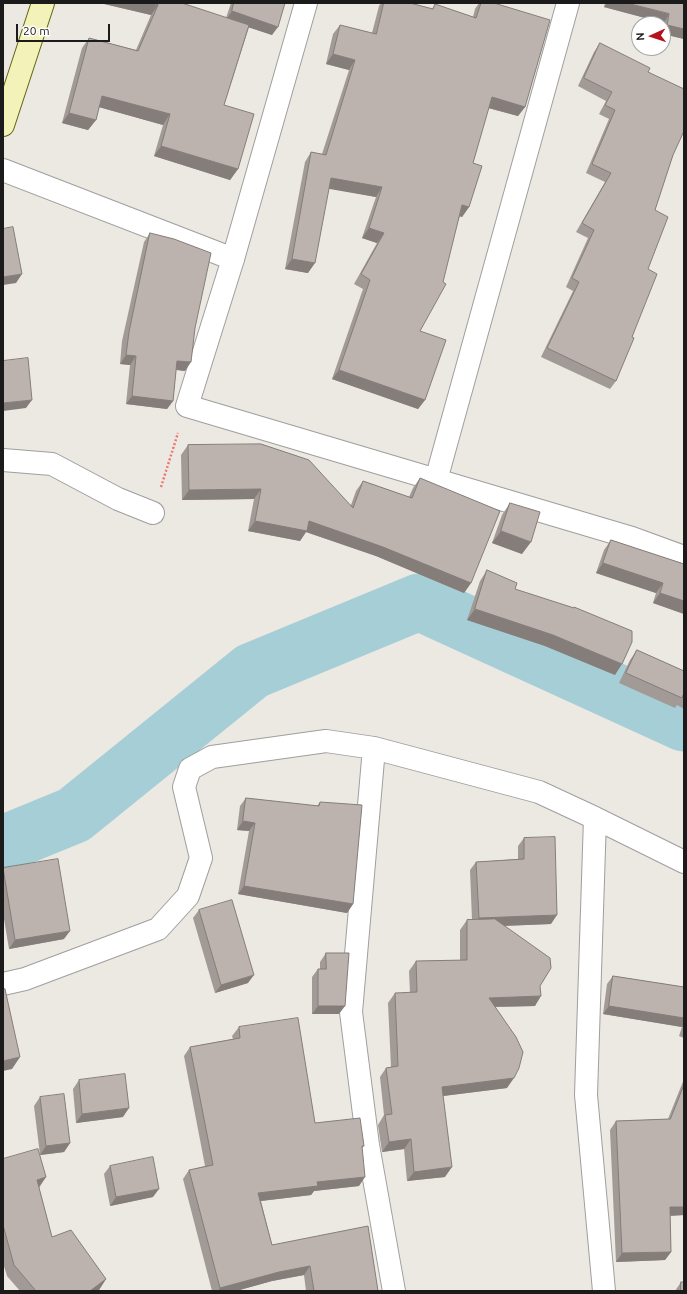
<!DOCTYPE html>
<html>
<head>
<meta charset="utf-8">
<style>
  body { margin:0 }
  #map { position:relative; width:687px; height:1294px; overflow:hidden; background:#ece8e2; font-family:Ubuntu,sans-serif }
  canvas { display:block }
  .frame { position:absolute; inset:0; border:4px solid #1b1b1b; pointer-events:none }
  .north { position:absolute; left:631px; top:16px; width:40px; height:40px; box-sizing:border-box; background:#fff; border:1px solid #a4a4a4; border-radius:50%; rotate:267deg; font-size:11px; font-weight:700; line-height:16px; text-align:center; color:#1b1b1b }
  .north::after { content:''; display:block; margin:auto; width:14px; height:18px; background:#b5121b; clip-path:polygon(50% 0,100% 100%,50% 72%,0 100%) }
  .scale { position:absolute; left:16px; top:24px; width:94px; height:18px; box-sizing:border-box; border:2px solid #1b1b1b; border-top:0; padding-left:5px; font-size:12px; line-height:14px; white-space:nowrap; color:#1b1b1b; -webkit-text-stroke:3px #fff; paint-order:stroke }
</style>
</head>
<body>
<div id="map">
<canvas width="687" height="1294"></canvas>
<div class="frame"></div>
<div class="north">N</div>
<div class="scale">20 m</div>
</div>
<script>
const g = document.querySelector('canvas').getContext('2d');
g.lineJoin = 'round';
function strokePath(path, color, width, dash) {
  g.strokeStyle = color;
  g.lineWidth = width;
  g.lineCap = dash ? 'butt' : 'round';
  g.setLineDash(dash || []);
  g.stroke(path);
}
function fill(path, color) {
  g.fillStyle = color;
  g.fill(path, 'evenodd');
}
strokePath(new Path2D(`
  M3 844 74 815 252 671 419 602 684 723`), '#a6ced6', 57);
const minor = new Path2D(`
  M233 259 306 3
  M3 460 52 464 118 499 153 513
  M436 480 568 3
  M374 748 351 1012 368 1145 394 1291
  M595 818 586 1095 604 1291
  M3 984 25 979 158 929 188 896 201 858 184 787 190 769 212 757 326 741 374 748 539 792 595 818 684 862`);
const tertiary = new Path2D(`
  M3 170 233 259 187 406 632 538 684 557`);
const secondary = new Path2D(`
  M3 125 43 3`);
strokePath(minor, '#9f9f9f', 24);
strokePath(tertiary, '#9f9f9f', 24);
strokePath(secondary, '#62660e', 24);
strokePath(new Path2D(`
  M161 487 178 433`), '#ec7872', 2.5, [2, 2]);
strokePath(minor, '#fff', 22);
strokePath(tertiary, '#fff', 22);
strokePath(secondary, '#f3f2b9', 22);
fill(new Path2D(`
  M100 3H182L226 18 231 3H285L272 35 249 27 224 105 238 169 230 180 154 156 163 125 99 107 96 120 88 130 62 123 82 48 89 38 136 50 151 15Z
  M381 3H410L432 9 435 4 473 17 475 9 479 3H494L525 107 518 116 488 108 473 163 469 207 462 217 460 216 420 331 425 400 418 409 332 379 363 289 354 284 377 243 362 238 376 197 329 188 308 273 285 269 305 162 311 152 322 154 349 70 326 64 333 34 340 25 372 33 379 6Z
  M605 3H684V39L663 34 664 23 604 7Z
  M600 43 648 72 673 155 655 210 648 269 632 337 616 381 610 389 541 357 573 291 566 287 588 238 576 232 605 182 586 173 609 119 599 114 606 101 578 86 594 52Z
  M150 233 185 371 176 370 173 401 167 409 126 404 130 365 120 364 122 341 144 242Z
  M188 445 351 505 356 491 363 481 409 497 413 488 420 478 471 583 464 593 376 556 306 532 300 541 248 531 254 499 182 500 181 455Z
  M510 503 522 554 492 543 502 515Z
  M611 540 684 564V614L653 603 656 593 596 573 604 550Z
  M487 570 515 589 615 675 545 646 467 620 480 581Z
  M637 650 684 671V709L677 705 675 708 619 683 630 660Z
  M246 798 317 806 320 802 353 904 347 913 238 894 249 831 237 830 240 806Z
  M524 838 551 924 504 926 540 986 535 1006 496 1007 507 1088 443 1096 445 1177 407 1181 404 1149 382 1152 378 1125 384 1115 380 1077 386 1068 391 1067 388 1003 395 993H410L409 971 416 961 460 960V930L467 920H472L470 870 476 862 518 859V846Z
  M3 868 64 939 9 949 3 913Z
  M199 910 248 983 215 993 193 918Z
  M326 953 339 1014H312V977L318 969H320V962Z
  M613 976 684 987V1038L679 1036 682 1027 603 1014 607 984Z
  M239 1027 315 1123 364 1146 362 1148 359 1186 314 1191 311 1195 261 1201 272 1245 378 1291H306L304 1275 272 1281 236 1291H212L183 1179 189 1170 205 1166 184 1056 190 1047 233 1039 232 1036Z
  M684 1079V1215L670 1216 671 1252 665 1260 616 1262 610 1130 616 1121 668 1119Z
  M79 1080 123 1117 76 1123 73 1089Z
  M40 1097 70 1143 64 1152 40 1155 34 1106Z
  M3 1159 46 1177 39 1188 52 1237 106 1279 99 1290 97 1291H20L7 1276 3 1263Z
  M110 1166 153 1197 110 1206 104 1174Z
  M681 1282 684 1291H675Z`), '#a29a96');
fill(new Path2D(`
  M100 3H151L158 5 151 15Z
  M607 3H627L669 14 664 23 604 7Z
  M232 11 278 27 272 35 226 20Z
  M667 25 684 29V39L663 34V30Z
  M333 54 355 60 349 70 326 64Z
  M102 96 170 114 163 125 95 106Z
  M492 97 525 107 518 116 485 107Z
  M69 113 96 120 88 130 62 123Z
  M161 146 238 169 230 180 154 156Z
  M331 178 382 187 376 197 324 188Z
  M462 205 469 207 462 217 456 215Z
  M369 228 384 233 377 243 362 238Z
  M292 259 315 263 308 273 285 269Z
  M22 274 16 283 3 285V277Z
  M126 355 136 356 130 365 120 364Z
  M177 361 191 362 185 371 171 369Z
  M339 370 425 400 418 409 332 379Z
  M132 396 173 401 167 409 126 404Z
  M32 400 26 408 3 411V403Z
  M261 489 254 499 182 500 189 490Z
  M255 521H309L383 547 471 583 464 593 376 556 306 532 300 541 248 531Z
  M501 531 531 542 522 554 492 543Z
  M603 563 663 583 656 593 596 573Z
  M660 593 684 601V614L653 603Z
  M475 609 553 635 622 664 615 675 545 646 467 620Z
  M243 821 255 823 249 831 237 830Z
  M244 886 353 904 347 913 238 894Z
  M557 915 551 924 473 927 479 918Z
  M70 931 64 939 9 949 15 940Z
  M254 975 248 983 215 993 221 985Z
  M541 996 535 1006 483 1007 489 998Z
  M318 1006H345L339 1014H312Z
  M609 1006 684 1018V1025L682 1027 603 1014Z
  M20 1057 12 1069 3 1071V1061Z
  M514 1078 507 1088 435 1097 442 1087Z
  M129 1108 123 1117 76 1123 82 1114Z
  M411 1139 404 1149 382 1152 389 1142Z
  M70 1143 64 1152 40 1155 46 1146Z
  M452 1167 445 1177 407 1181 414 1172Z
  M46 1177 38 1188 37 1180Z
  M365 1177 359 1186 314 1191 311 1195 252 1202 258 1193 317 1182Z
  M159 1189 153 1197 110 1206 116 1197Z
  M670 1207H684V1215L664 1216Z
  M671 1252 665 1260 616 1262 622 1253Z
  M310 1266 304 1275 272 1281 236 1291H218L220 1288 279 1272Z
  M106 1279 99 1290 97 1291H90Z`), '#847d7a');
const building = new Path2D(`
  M151 3H182L249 25 224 105 254 114 238 169 161 146 170 114 102 96 96 120 69 113 89 38 138 51 158 5Z
  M234 3H285L278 27 232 11Z
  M384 3H410L433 9 435 4 476 18 481 3H494L550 20 525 107 492 97 473 163 482 166 469 207 462 205 443 282 446 284 420 331 446 340 425 400 339 370 370 280 361 274 384 233 369 228 382 187 331 178 315 263 292 259 311 152 326 155 355 60 333 54 340 25 376 34Z
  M627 3H684V29L667 25 669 14Z
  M600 43 650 68 648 72 684 89V131L673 155 655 210 668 217 648 269 657 274 632 337 634 338 616 381 547 348 579 282 572 278 594 230 582 223 611 173 592 164 615 110 605 105 612 92 584 78Z
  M13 227 22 274 3 277V229Z
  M150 233 174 239 211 253 195 328 191 362 177 361 173 401 132 396 136 356 126 355 129 332Z
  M28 358 32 400 3 403V361Z
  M261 444 309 460 353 508 363 481 412 498 420 478 500 511 471 583 383 547 309 521 307 531 255 521 261 489 189 490 188 445Z
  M510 503 540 512 531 542 501 531Z
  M611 540 684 564V601L660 593 663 583 603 563Z
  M487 570 517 583 515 589 574 608V607L632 631V642L622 664 553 635 475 609Z
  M637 650 684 671V695H683L682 698 626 673Z
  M246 798 319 806 320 802 362 805 353 904 244 886 255 823 243 821Z
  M555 837 557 915 479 918 476 862 524 859V838Z
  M58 859 70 931 15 940 3 868Z
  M232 900 254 975 221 985 199 910Z
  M495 919 550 958 551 968 540 986 541 996 489 998 516 1037 523 1052 519 1068 514 1078 442 1087 452 1167 414 1172 411 1139 389 1142 385 1115 392 1114 386 1068 398 1066 395 993 417 992 416 961 467 960V920Z
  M326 953H349L345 1006H318V969H326Z
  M613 976 684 987V1018L609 1006Z
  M5 989 20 1057 3 1061V990Z
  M298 1018 315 1123 360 1118 364 1146H362L365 1177 317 1182 318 1186 258 1193 272 1245 368 1226 378 1291H314L310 1266 279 1272 220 1288 189 1170 213 1165 190 1047 240 1038 239 1027Z
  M125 1074 129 1108 82 1114 79 1080Z
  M684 1085V1207H670L671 1252 622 1253 616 1121 670 1119Z
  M64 1094 70 1143 46 1146 40 1097Z
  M38 1149 46 1177 37 1180 52 1237 71 1230 106 1279 90 1291H36L14 1265 3 1225V1159Z
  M153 1157 159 1189 116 1197 110 1166Z
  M681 1282H684V1291H681Z`);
fill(building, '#bcb3af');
strokePath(building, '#847d7a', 1);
</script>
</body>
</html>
